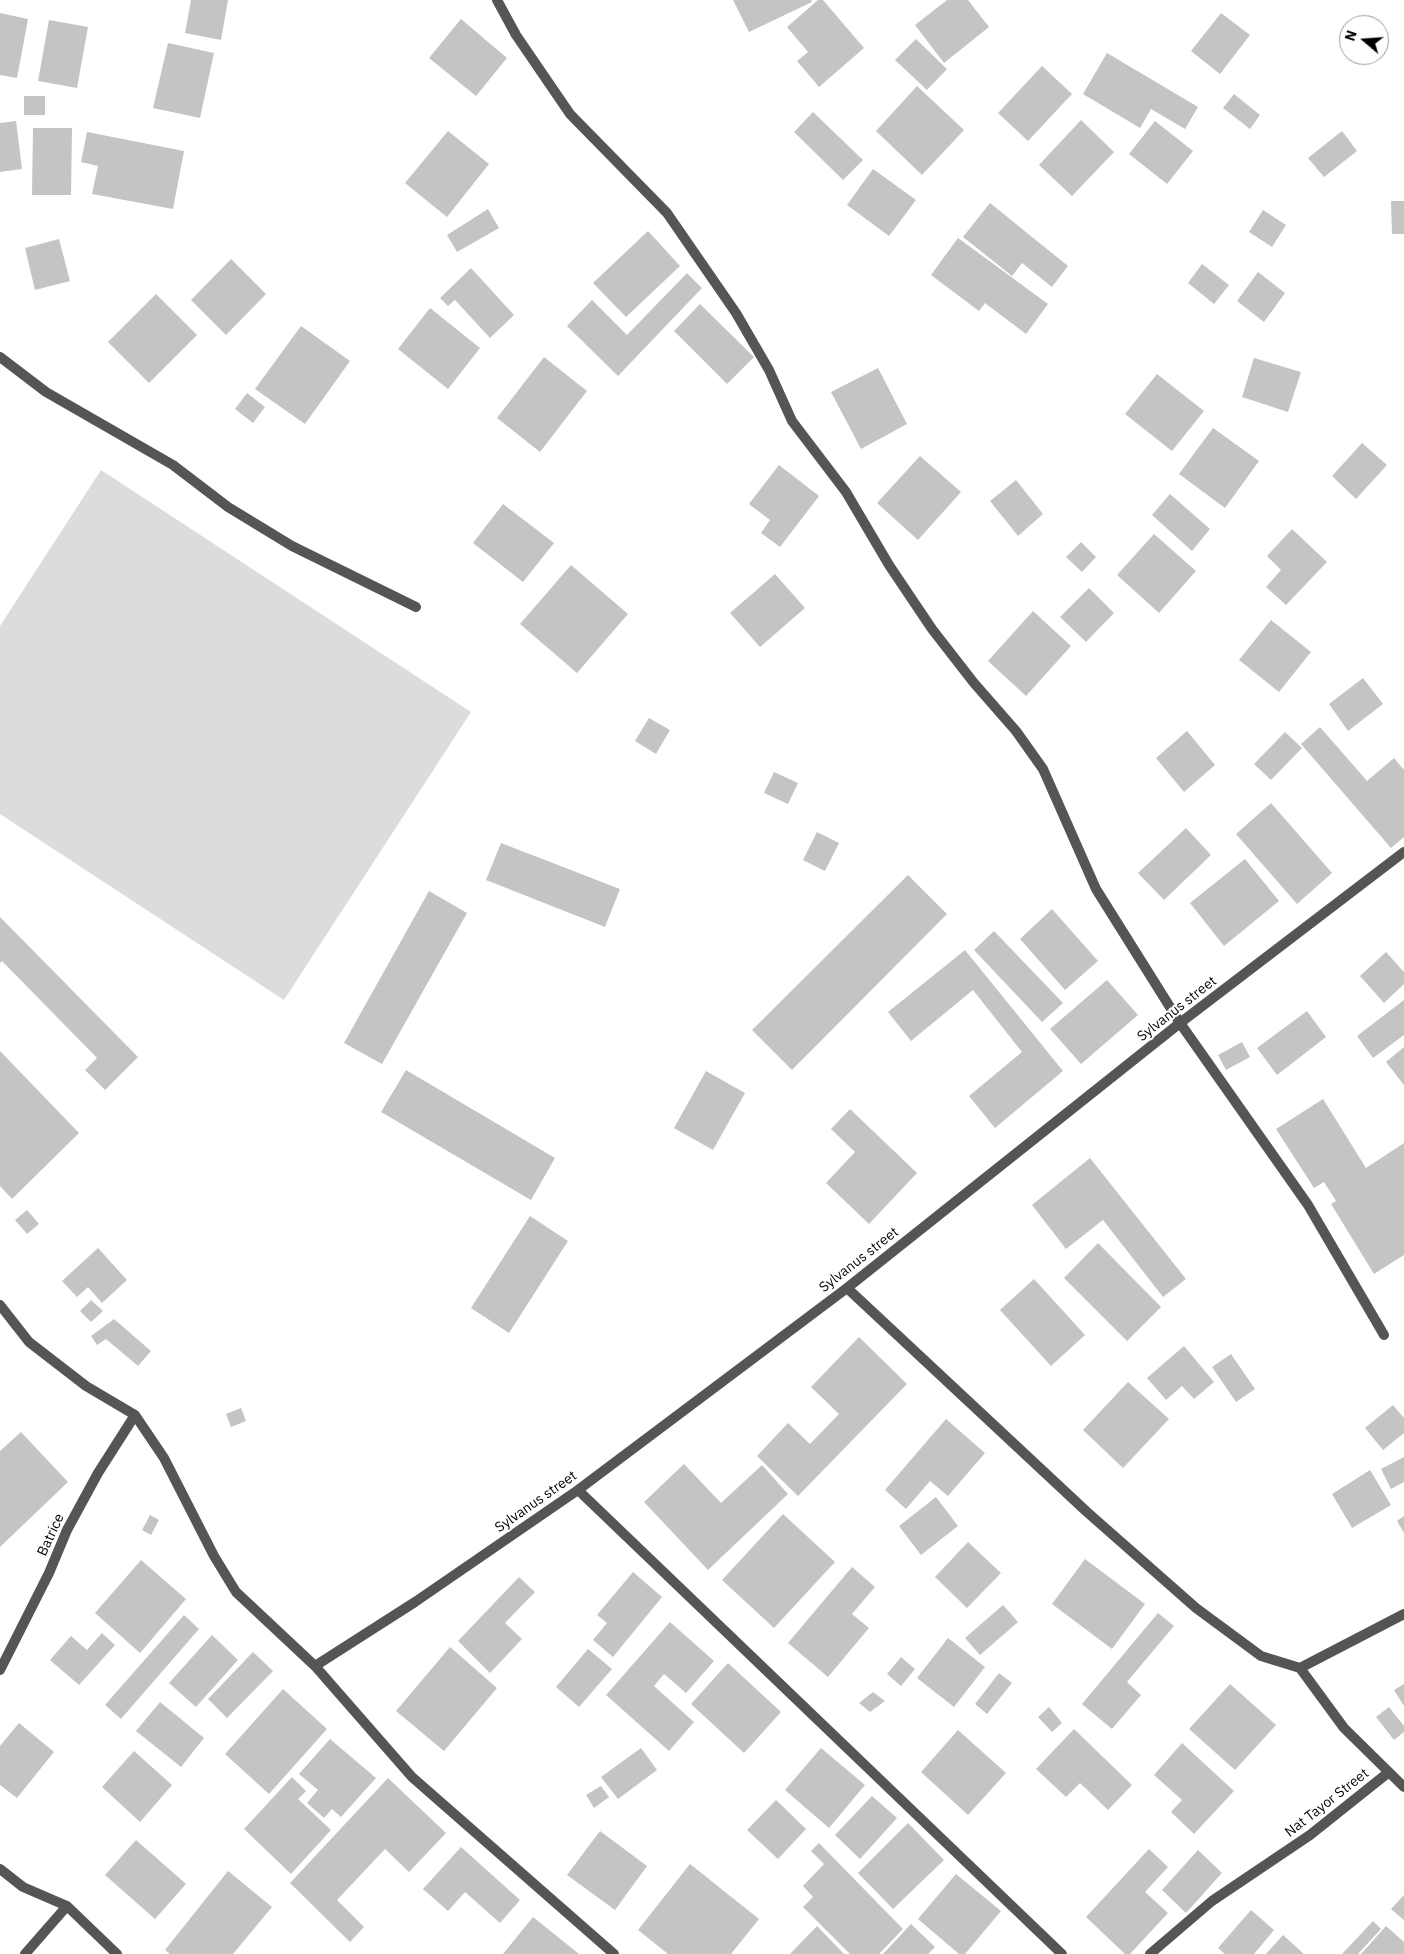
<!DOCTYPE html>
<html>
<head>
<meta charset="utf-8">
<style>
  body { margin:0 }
  #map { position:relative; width:1404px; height:1954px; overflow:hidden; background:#fff; font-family:"IBM Plex Sans",sans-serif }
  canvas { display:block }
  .north { position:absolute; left:1339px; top:15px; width:50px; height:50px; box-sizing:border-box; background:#fff; border:1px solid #999; border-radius:50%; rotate:288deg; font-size:14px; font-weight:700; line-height:20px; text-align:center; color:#000 }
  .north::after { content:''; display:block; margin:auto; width:18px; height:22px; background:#000; clip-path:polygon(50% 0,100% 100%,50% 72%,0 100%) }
</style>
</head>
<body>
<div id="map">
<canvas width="1404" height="1954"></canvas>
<div class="north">N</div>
</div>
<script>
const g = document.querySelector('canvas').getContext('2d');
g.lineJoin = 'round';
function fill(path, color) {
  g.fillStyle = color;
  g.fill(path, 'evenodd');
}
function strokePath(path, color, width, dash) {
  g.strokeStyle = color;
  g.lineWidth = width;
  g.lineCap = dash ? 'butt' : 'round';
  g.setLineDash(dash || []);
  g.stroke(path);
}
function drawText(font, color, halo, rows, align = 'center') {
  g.font = font + ' "IBM Plex Sans",sans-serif';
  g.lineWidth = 4;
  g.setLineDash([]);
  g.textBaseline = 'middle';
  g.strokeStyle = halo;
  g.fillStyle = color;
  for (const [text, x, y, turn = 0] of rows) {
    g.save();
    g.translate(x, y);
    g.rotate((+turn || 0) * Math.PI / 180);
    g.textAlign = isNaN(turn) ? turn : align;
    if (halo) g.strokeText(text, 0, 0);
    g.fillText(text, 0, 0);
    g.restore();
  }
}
fill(new Path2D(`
  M101 470 471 712 284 1000 0 814V626Z`), '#dcdcdc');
fill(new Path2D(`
  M191 0H228L221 40 185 33Z
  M733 0H811L812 2 749 32Z
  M818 0H823L864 48 819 87 797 61 808 52 787 27Z
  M947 0H968L989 27 944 63 915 25Z
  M0 13 28 19 17 78 0 75Z
  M1221 13 1250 35 1220 74 1191 51Z
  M461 19 507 58 476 96 429 58Z
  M49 20 88 27 77 88 38 81Z
  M916 39 947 69 927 90 895 60Z
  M168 43 214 53 200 118 153 108Z
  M1107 53 1198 107 1185 129 1151 109 1140 128 1083 94Z
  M1042 66 1072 94 1028 141 998 113Z
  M917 86 964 130 922 175 876 131Z
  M1234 94 1260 115 1250 129 1223 108Z
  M24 96H45V115H24Z
  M813 112 863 160 843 180 794 132Z
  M1081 120 1114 152 1072 196 1039 165Z
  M16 121 22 169 0 172V123Z
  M1155 121 1193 151 1167 184 1129 154Z
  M33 128H72L71 195H32Z
  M448 131 489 164 447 217 405 183Z
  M1342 131 1357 151 1324 177 1308 158Z
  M87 132 184 151 173 209 92 194 98 166 81 162Z
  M873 169 916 200 889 236 847 205Z
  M1391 201H1404V234H1392Z
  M990 203 1068 266 1052 287 1022 263 1012 276 963 237Z
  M488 209 499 228 457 252 447 235Z
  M1263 210 1286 225 1272 247 1249 232Z
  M648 231 680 266 626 317 593 283Z
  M958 238 1048 304 1026 334 985 303 979 311 931 275Z
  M59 239 70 281 35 290 25 248Z
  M231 259 266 294 226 335 191 300Z
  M1202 264 1229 285 1214 304 1188 283Z
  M471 268 514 315 490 338 455 300 448 306 440 298Z
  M1258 272 1285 293 1264 322 1237 301Z
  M687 273 702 288 618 376 567 326 592 300 627 335Z
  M156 294 197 335 149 383 108 342Z
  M700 304 754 357 727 384 674 331Z
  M430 308 480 348 448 389 398 349Z
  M301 326 350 361 305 424 255 389Z
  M544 357 587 391 540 452 497 418Z
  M1254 358 1301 372 1288 412 1242 397Z
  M878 368 907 424 861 449 831 392Z
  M1157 374 1204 411 1172 451 1125 414Z
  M247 393 265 407 253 423 235 409Z
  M1213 428 1259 461 1225 508 1179 474Z
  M1362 443 1387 465 1356 499 1332 476Z
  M920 456 961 492 918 540 877 503Z
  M779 465 819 496 780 547 761 533 770 520 749 504Z
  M1016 480 1043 514 1018 536 990 501Z
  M1170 494 1210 529 1192 551 1152 515Z
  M503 504 554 543 523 582 473 543Z
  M1292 529 1327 562 1286 605 1266 587 1281 570 1267 556Z
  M1154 534 1196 571 1159 613 1117 575Z
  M1081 542 1096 557 1082 572 1066 557Z
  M571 565 628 614 577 673 520 624Z
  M775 574 805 608 760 647 730 613Z
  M1089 588 1114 613 1086 642 1060 617Z
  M1033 611 1071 646 1026 696 988 661Z
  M1271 620 1311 652 1279 692 1239 660Z
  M1363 678 1383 704 1348 731 1329 704Z
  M649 718 670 730 656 754 635 741Z
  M1320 727 1367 781 1394 758 1404 770V837L1391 848 1301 744Z
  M1187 731 1215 765 1184 792 1156 758Z
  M1285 732 1302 748 1271 780 1254 764Z
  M774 772 798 783 788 804 764 793Z
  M1271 803 1332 873 1297 904 1236 834Z
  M1186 828 1211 855 1164 900 1138 873Z
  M817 832 839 843 825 871 803 860Z
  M501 843 620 889 605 927 486 880Z
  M1245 859 1279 901 1224 946 1190 903Z
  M908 875 947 914 792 1070 752 1030Z
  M429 891 467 913 382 1064 344 1043Z
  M1052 909 1098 961 1065 990 1020 939Z
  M0 917 138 1057 105 1090 85 1070 97 1058 2 961 0 963Z
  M994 931 1063 1003 1042 1022 974 950Z
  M965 950 1063 1071 995 1128 969 1096 1022 1052 973 990 911 1041 888 1012Z
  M1386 952 1404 972V984L1384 1003 1360 976Z
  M1107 980 1138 1015 1081 1064 1050 1029Z
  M1404 1000V1035L1373 1058 1357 1036Z
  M1307 1011 1326 1037 1277 1075 1257 1048Z
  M1242 1042 1250 1057 1226 1070 1218 1055Z
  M1404 1047V1085L1386 1062Z
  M0 1051 79 1133 12 1199 0 1186Z
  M406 1070 555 1158 531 1200 381 1112Z
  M706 1071 745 1093 713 1150 674 1128Z
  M1323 1099 1366 1168 1404 1143V1255L1374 1274 1331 1204 1336 1201 1324 1182 1314 1188 1276 1129Z
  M850 1109 917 1173 869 1224 826 1183 855 1152 831 1129Z
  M1090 1158 1186 1279 1163 1297 1103 1220 1066 1249 1032 1205Z
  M27 1210 39 1224 27 1234 15 1220Z
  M530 1216 568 1241 509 1333 471 1308Z
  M1098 1243 1161 1307 1127 1341 1064 1278Z
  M98 1248 127 1280 102 1303 88 1287 77 1297 62 1281Z
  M1034 1279 1085 1335 1051 1366 1000 1310Z
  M91 1300 103 1311 91 1322 80 1311Z
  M114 1319 151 1351 138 1366 106 1339 97 1345 91 1336Z
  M859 1337 907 1384 798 1496 757 1456 788 1423 810 1444 839 1414 811 1387Z
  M1184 1346 1214 1382 1194 1399 1182 1386 1166 1400 1147 1378Z
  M1231 1354 1255 1389 1236 1402 1212 1367Z
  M1128 1382 1169 1419 1123 1468 1083 1430Z
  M1393 1405 1404 1418V1433L1383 1450 1365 1428Z
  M241 1408 246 1421 231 1427 226 1414Z
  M946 1419 985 1453 948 1496 930 1481 906 1509 885 1490Z
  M21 1432 68 1482 0 1547V1451Z
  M1404 1457V1482L1391 1489 1381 1469Z
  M684 1464 721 1503 762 1465 788 1494 708 1570 644 1502Z
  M1370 1470 1391 1505 1352 1528 1332 1494Z
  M936 1497 958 1526 921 1555 899 1526Z
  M783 1514 835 1562 774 1628 722 1580Z
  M150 1515 159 1520 151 1535 142 1530Z
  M1404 1516V1533L1397 1521Z
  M968 1542 1001 1573 967 1608 935 1577Z
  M1085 1559 1145 1604 1112 1649 1052 1604Z
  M141 1560 186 1599 140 1653 95 1613Z
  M852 1567 875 1587 852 1614 869 1628 828 1677 788 1643Z
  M633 1572 662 1597 613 1657 593 1640 607 1623 597 1615Z
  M519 1577 535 1592 505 1623 522 1639 490 1673 458 1641Z
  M1003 1605 1018 1622 980 1655 965 1638Z
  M1158 1613 1174 1626 1127 1682 1141 1695 1112 1729 1082 1704Z
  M184 1615 199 1629 121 1719 105 1705Z
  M670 1622 714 1661 686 1693 664 1674 654 1686 694 1722 669 1751 606 1695Z
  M102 1633 115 1645 79 1685 50 1660 71 1636 87 1650Z
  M212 1635 238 1660 196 1707 169 1683Z
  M948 1638 985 1667 954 1707 917 1678Z
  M450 1647 497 1688 444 1751 396 1711Z
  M588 1649 612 1669 579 1707 556 1687Z
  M253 1652 273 1671 227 1718 208 1699Z
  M901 1657 915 1669 901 1686 887 1674Z
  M728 1663 781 1712 744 1753 691 1704Z
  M999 1673 1012 1683 987 1714 975 1704Z
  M1230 1684 1276 1725 1235 1770 1189 1729Z
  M1404 1684V1706L1394 1690Z
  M283 1689 327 1729 269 1794 225 1754Z
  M873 1692 885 1701 870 1712 859 1703Z
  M160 1702 204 1738 181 1767 136 1731Z
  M1049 1707 1062 1723 1052 1732 1038 1717Z
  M1389 1707 1404 1726V1732L1394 1740 1376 1717Z
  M19 1723 54 1752 17 1798 0 1785V1746Z
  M1074 1729 1132 1785 1108 1810 1080 1783 1066 1797 1036 1769Z
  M958 1730 1006 1773 968 1815 921 1772Z
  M330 1739 376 1778 341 1817 332 1809 324 1818 307 1803 318 1790 299 1774Z
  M1182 1743 1234 1791 1194 1834 1171 1812 1182 1800 1154 1775Z
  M641 1748 657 1770 618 1799 601 1777Z
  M821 1748 865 1785 829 1828 785 1790Z
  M134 1751 172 1785 140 1822 102 1787Z
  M292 1777 306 1791 298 1799 331 1830 291 1874 244 1829Z
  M388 1778 446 1833 409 1872 385 1849 337 1900 364 1927 350 1942 290 1883Z
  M601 1786 609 1797 594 1808 586 1795Z
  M872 1796 897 1818 860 1859 835 1835Z
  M776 1800 806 1829 778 1859 747 1830Z
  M908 1823 944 1860 893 1909 858 1873Z
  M600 1831 647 1866 615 1910 567 1875Z
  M136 1840 186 1884 155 1919 105 1875Z
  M819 1843 903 1929 879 1954H850L803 1907 813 1897 803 1886 824 1864 811 1851Z
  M461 1847 520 1900 500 1923 465 1892 448 1911 423 1889Z
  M1149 1849 1168 1867 1145 1892 1168 1913 1130 1954H1125L1086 1917Z
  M1198 1850 1222 1873 1186 1913 1162 1890Z
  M690 1864 759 1919 731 1954H668L638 1930Z
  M228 1871 272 1907 233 1954H170L165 1950Z
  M956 1874 1001 1911 965 1954H959L918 1919Z
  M1404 1895V1920L1391 1909Z
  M1251 1910 1274 1930 1254 1954H1225L1218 1948Z
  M533 1917 579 1954H503Z
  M1373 1921 1381 1929 1358 1954H1342Z
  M911 1924 935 1947 928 1954H883Z
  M817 1926 844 1954H790Z
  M1386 1926 1404 1942V1954H1361Z
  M1283 1935 1304 1954H1266Z`), '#c4c4c4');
strokePath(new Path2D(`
  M497 0 516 35 570 114 667 213 736 313 769 370 792 421 846 492 889 565 932 629 974 683 1016 731 1043 769 1096 889 1180 1023 1308 1205 1384 1335
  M0 357 46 392 173 465 228 507 292 546 416 607
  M847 1288 1087 1512 1196 1608 1261 1656 1300 1668
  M0 1305 29 1342 86 1386 135 1415 164 1458 214 1556 236 1592 315 1666 412 1777 614 1954
  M578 1490 1062 1954
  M315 1666 415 1602 578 1490 847 1288 1180 1023 1404 852
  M1300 1668 1344 1728 1404 1787
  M1300 1668 1404 1614
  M0 1670 49 1573 67 1530 98 1473 135 1415
  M0 1869 23 1887 67 1906 117 1954
  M25 1954 67 1906
  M1150 1954 1212 1901 1310 1835 1389 1772`), '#555', 10);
drawText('14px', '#000', '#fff', [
  ["Sylvanus street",1177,1009,-38],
  ["Sylvanus street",859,1260,-38],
  ["Sylvanus street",536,1502,-35],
  ["Batrice",51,1535,-65],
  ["Nat Tayor Street",1327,1803,-38]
]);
</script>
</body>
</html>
